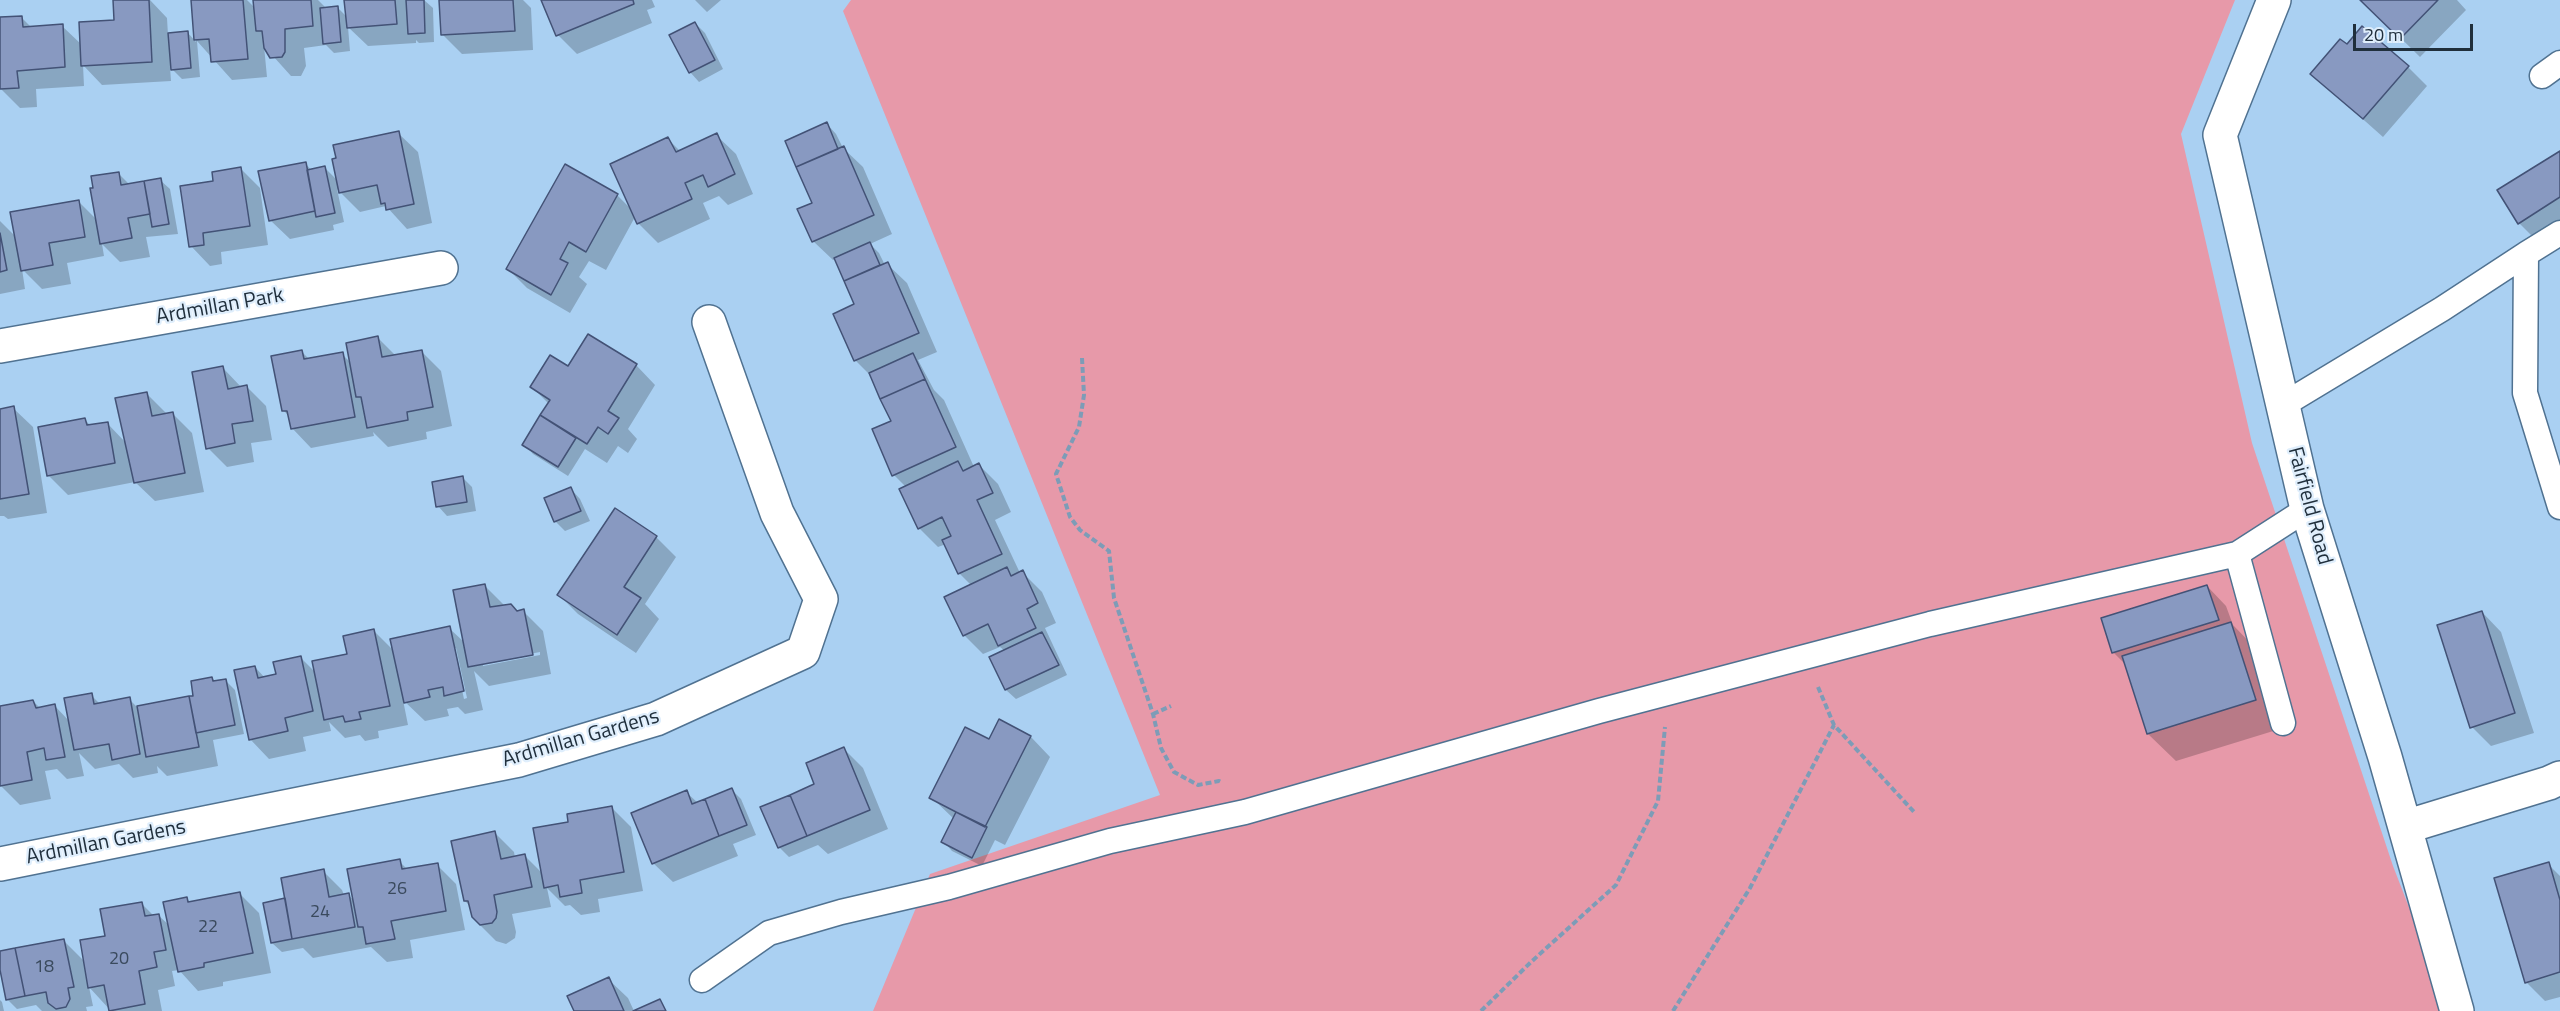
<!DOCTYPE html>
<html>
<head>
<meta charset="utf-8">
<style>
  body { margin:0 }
  #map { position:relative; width:2560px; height:1011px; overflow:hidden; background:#aad0f2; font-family:"Titillium Web",sans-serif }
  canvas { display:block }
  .scale { position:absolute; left:2353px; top:24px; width:120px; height:27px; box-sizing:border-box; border:3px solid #202f3c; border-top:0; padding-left:8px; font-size:18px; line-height:21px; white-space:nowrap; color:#202f3c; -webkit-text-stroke:4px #dfeefc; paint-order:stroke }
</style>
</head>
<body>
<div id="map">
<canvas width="2560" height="1011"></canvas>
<div class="scale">20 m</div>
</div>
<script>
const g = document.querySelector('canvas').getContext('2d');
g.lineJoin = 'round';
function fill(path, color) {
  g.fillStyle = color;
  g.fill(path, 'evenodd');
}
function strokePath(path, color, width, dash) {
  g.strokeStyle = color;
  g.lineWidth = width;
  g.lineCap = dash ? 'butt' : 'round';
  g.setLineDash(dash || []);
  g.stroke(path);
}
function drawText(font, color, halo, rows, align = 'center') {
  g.font = font + ' "Titillium Web",sans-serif';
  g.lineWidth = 4.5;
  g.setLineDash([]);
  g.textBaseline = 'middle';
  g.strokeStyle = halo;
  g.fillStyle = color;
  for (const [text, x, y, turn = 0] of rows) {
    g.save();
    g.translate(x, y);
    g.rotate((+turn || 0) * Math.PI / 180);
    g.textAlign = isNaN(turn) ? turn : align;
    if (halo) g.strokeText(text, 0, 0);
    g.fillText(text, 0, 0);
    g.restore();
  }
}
fill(new Path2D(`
  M851 0H2235L2181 134 2252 443 2393 866 2424 946 2442 1011H873L930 874 1160 795 843 11Z`), '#e799a9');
fill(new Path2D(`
  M114 0H150L167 18 168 35 188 33 196 42 192 0H247L255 8V0H318L326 8 337 7 347 17 346 0H424L433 8 434 42 419 43 416 40V43L368 46 348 27 350 51 334 53 326 45 304 48 306 66 301 76H291L264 46 267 77 232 80 197 41 200 77 182 79 170 67 171 81 102 85 83 65 84 86 36 89 37 107 20 108 0 88V18L21 17 32 28 62 26 82 45 115 22Z
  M441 0H523L531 8 533 50 462 54 442 34Z
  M543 0H652L655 7 647 10 652 23 577 54 558 35Z
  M695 0H721L707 12Z
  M2362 0H2457L2466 10 2420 57Z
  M695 23 705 33 723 69 699 82 690 72Z
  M2408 67 2427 86 2383 137 2312 74Z
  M827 124 836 134 843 148 863 167 892 234 870 244 879 253 885 265 887 264 907 283 937 352 918 360 934 390 944 400 974 467 979 465 998 484 1011 512 995 520 1020 573 1022 572 1042 592 1056 623 1045 628 1067 675 1016 699 1006 690 991 657 1005 651 1000 647 983 654 964 635 972 586 959 573 946 544 938 547 919 528 906 487 894 475 893 422 873 378 855 360 856 305 836 259 833 260 813 241 814 203Z
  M398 133 418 152 432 223 407 229 386 206 360 212 337 189 344 222 333 225 334 230 290 239 270 220 305 163 312 171 325 168 338 181Z
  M716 135 736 154 753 194 728 205 719 196 703 203 710 219 658 243 638 223 635 217 606 270 589 261 579 277 587 284 570 313 527 288 508 269 565 166 617 195 631 209 668 139 681 152Z
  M2560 153V229L2538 242 2519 223Z
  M241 169 260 188 268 245 221 252 222 264 210 266 191 246 215 182Z
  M118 173 130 185 160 180 170 189 178 234 146 237 150 257 120 262 102 244 104 256 67 263 71 284 42 289 22 269 25 289 0 294V221L16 237 78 201 97 220Z
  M378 338 396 356 421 351 441 371 452 426 426 432 427 439 388 447 373 432 374 436 311 448 292 428 290 417 284 411 302 352 310 360 342 354 351 363Z
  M636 365 655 385 628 429 637 439 628 453 618 446 607 463 585 449 568 476 533 454 524 444 549 404 532 387 569 368Z
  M223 368 242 388 247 387 266 406 272 440 251 443 254 462 227 467 208 448Z
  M147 394 167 414 172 413 192 433 204 492 155 501 135 482 68 495 48 475 85 420 91 426 107 423 126 443Z
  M13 408 33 427 47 513 8 519 4 516H0V410Z
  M463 478 472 487 476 511 447 516 438 506Z
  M571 489 580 499 590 521 565 531 555 521Z
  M615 510 656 537 676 557 645 604 659 619 636 653 578 614 559 595Z
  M485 586 505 606 517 612 523 611 543 631 551 674 489 686 474 671 483 710 465 714 458 707 447 709 449 716 425 721 403 700 408 725 378 731 379 738 365 741 360 735 345 738 329 722 331 731 303 737 306 751 269 759 250 739 255 667 265 678 278 675 300 657 316 673 348 655 374 631 394 651 449 628 465 643ZM453 648H456L467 698 464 699ZM540 652V655L483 666V663Z
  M2207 586 2226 606 2233 625 2259 652 2283 728 2176 761 2148 734 2127 666 2113 652Z
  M2482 612 2501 632 2534 733 2491 746 2472 727Z
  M212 678 216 682 225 680 235 690 244 734 213 740 218 766 167 776 157 766 158 773 133 778 119 764 95 769 79 753 84 776 67 779 57 769 45 771 51 799 20 805 1 786 0 708 33 701 40 708 54 705 70 722 91 695 100 704 129 699 138 708 195 697Z
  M1000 721 1031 737 1050 757 1005 845 995 840 982 866 952 851 943 841 954 819 931 797 989 741Z
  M844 749 863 768 888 829 828 854 818 845 789 857 779 847 816 785Z
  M732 790 741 799 756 835 733 844 738 856 673 882 653 863 686 792 698 803Z
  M611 807 631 827 643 891 598 899 600 912 581 915 570 905 565 906 547 888 551 907 512 914 516 932 515 938 506 944 496 941 476 921 471 907 465 901 495 833 514 852 515 858 525 856 543 874 570 823Z
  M399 861 408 870 437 865 456 884 465 930 410 940 413 958 387 962 371 947 313 958 303 948 282 952 272 943 286 900 323 871 342 890 344 895H348L355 901Z
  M2548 864 2560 876V997L2545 1001 2526 982Z
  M239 893 259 913 271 973 223 982V986L198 991 179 970 172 971 175 986 158 990 162 1011H111L89 987 93 1006 86 1007 87 1011H42L36 1005 17 1009 7 999 0 953 64 941 85 962 141 903 154 916 158 915 170 926 187 899 191 903Z
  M608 979 628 998 634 1011H576Z
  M0 1000 2 1002 4 1011H0Z`), '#0003');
const building = new Path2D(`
  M113 0H149L152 62 81 66 79 22 114 20Z
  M191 0H243L248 59 211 62 209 39 194 40Z
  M253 0H311L313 26 285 29V52L282 57 270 58 264 48 262 31H256Z
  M344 0H395L397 24 347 28Z
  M406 0H424L425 33 408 34Z
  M439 0H513L515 31 441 35Z
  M541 0H633L634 4 556 36Z
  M2360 0H2438L2400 39Z
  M338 6 341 42 323 44 320 8Z
  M22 16 23 27 63 24 65 67 17 71 19 88 0 89V17Z
  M695 22 715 60 689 73 669 35Z
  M2362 26 2409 66 2363 119 2310 74 2340 39 2347 44Z
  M188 31 191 68 171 70 168 33Z
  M827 122 838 149 796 167 785 141Z
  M399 131 414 204 386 210 385 203 381 204 377 185 339 193 332 159 336 158 333 145Z
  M717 133 735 174 708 187 703 175 685 183 692 199 637 224 610 164 668 137 676 152Z
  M844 146 874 215 812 242 797 209 812 203 796 167Z
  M2560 151V197L2518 224 2497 190Z
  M306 162 315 211 269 221 258 171Z
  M565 164 618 194 586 252 569 242 560 259 568 263 551 295 506 269Z
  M325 166 335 213 316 217 307 170Z
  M241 167 250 226 203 233 204 245 189 247 180 186 213 181 212 172Z
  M119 172 121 185 144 181 150 214 128 218 132 238 100 244 90 188H93L91 176Z
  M161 178 169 224 152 227 144 181Z
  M79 200 85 237 49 243 53 265 21 271 10 212Z
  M0 233 7 270 0 272Z
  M870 242 880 265 844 281 834 258Z
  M888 262 919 333 854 361 833 314 854 304 844 281Z
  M588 334 637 364 608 411 619 418 608 434 598 427 587 444 540 415 550 400 530 387 550 355 568 366Z
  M378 336 382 357 422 350 433 407 407 412 408 420 367 428 361 397H356L346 343Z
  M302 350 304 359 343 352 355 417 291 429 287 411H282L271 356Z
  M913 353 925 379 880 399 869 373Z
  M223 366 228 389 247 385 253 421 232 424 235 443 206 449 192 372Z
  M925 379 956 447 892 476 872 429 891 421 880 399Z
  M147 392 152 416 173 412 185 473 134 483 115 398Z
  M14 406 29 494 0 499V409Z
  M540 415 576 438 558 467 522 445Z
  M85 418 87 425 108 422 115 463 47 476 38 427Z
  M958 461 963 471 979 463 993 493 977 500 1002 554 958 574 942 540 951 536 942 517 918 529 899 489Z
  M463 476 467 502 436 507 432 482Z
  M571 487 581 511 554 522 544 498Z
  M615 508 657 536 624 587 641 598 617 635 557 595Z
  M1007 567 1011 576 1023 570 1038 603 1027 609 1036 628 998 646 988 624 963 636 944 597Z
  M485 584 490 607 511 604 517 611 524 609 533 655 468 667 453 590Z
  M2207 585 2219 620 2112 653 2101 618Z
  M2482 611 2515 713 2470 728 2437 625Z
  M2231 622 2256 700 2147 734 2122 656Z
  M450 626 464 691 444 696 443 687 428 690 430 697 404 703 390 639Z
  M374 629 390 706 359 712 361 719 345 722 343 716 324 720 312 661 347 654 343 636Z
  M1042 632 1059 665 1005 690 989 657Z
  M301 656 313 711 285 718 288 731 249 740 234 670 255 666 258 678 276 674 273 662Z
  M212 677 213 681 226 679 235 725 196 733 189 696H193L191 681Z
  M92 693 94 704 130 697 140 754 112 760 109 744 74 750 64 698Z
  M189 696 199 747 146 757 137 706Z
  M33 700 36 708 55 704 65 757 46 760 44 748 27 752 32 780 0 786V706Z
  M999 719 1031 736 985 827 929 798 965 727 989 739Z
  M844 747 870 810 807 836 790 795 814 784 806 763Z
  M732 788 747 825 719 836 705 799Z
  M687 790 692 804 705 799 719 836 652 864 631 813Z
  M790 795 807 836 778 848 760 807Z
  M612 806 624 872 580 880 582 893 560 897 558 885 544 888 533 828 568 822 567 814Z
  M956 812 987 827 972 858 941 842Z
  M495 831 501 859 525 854 532 887 494 895 497 912 496 918 492 923 480 925 472 917 468 901H464L451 841Z
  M400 859 402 869 438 863 446 911 391 921 395 939 366 944 363 927H358L347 869Z
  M2549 862 2560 900V972L2525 983 2494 878Z
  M324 869 329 897 349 893 355 927 292 939 281 878Z
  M240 892 253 953 204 963V967L178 972 163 902 187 897 188 902Z
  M285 898 292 939 271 943 263 903Z
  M142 902 145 916 159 914 166 950 154 952 157 967 139 971 145 1004 109 1011 104 985 88 988 80 940 105 936 100 909Z
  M64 939 74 987 68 988 70 999 66 1007 56 1009 48 1003 46 992 25 996 15 948Z
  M15 948 25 996 6 1000 0 970V951Z
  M609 977 624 1011H574L567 996Z
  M660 999 666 1011H633Z`);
fill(building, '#8899c1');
strokePath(building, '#435276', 1.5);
const service = new Path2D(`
  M2542 76 2560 63
  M2560 233 2526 254 2525 393 2560 507
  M2283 405 2442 309 2526 254
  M2237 554 2283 723
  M702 980 769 933 841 912 949 887 1110 841 1245 812 1599 711 1930 624 2237 554 2307 509`);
const minor = new Path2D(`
  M2274 0 2220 135 2307 509 2385 757 2457 1011
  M0 346 441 268
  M2405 827 2549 783 2560 778
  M0 864 519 760 656 719 803 652 821 599 777 513 709 322`);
strokePath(service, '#507291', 27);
strokePath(minor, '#507291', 36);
strokePath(new Path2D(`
  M1082 358 1084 395 1079 427 1056 474 1070 517 1080 530 1109 551 1114 598 1153 714 1161 748 1174 772 1198 785 1219 781 1221 782
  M1818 687 1834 725 1915 813
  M1153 714 1171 706
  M1481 1011 1531 962 1616 885 1658 801 1665 727
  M1673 1011 1750 888 1834 725`), '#7d9cb7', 4, [6, 3]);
strokePath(service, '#fff', 24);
strokePath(minor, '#fff', 33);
drawText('18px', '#3a4a5d', null, [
  ["26",397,890],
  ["24",320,913],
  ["22",208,928],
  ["20",119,960],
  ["18",44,968]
]);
drawText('21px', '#202f3c', '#dfeefc', [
  ["Ardmillan Park",220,307,-10],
  ["Fairfield Road",2309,506,75],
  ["Ardmillan Gardens",581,739,-16],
  ["Ardmillan Gardens",106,843,-11]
]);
</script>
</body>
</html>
